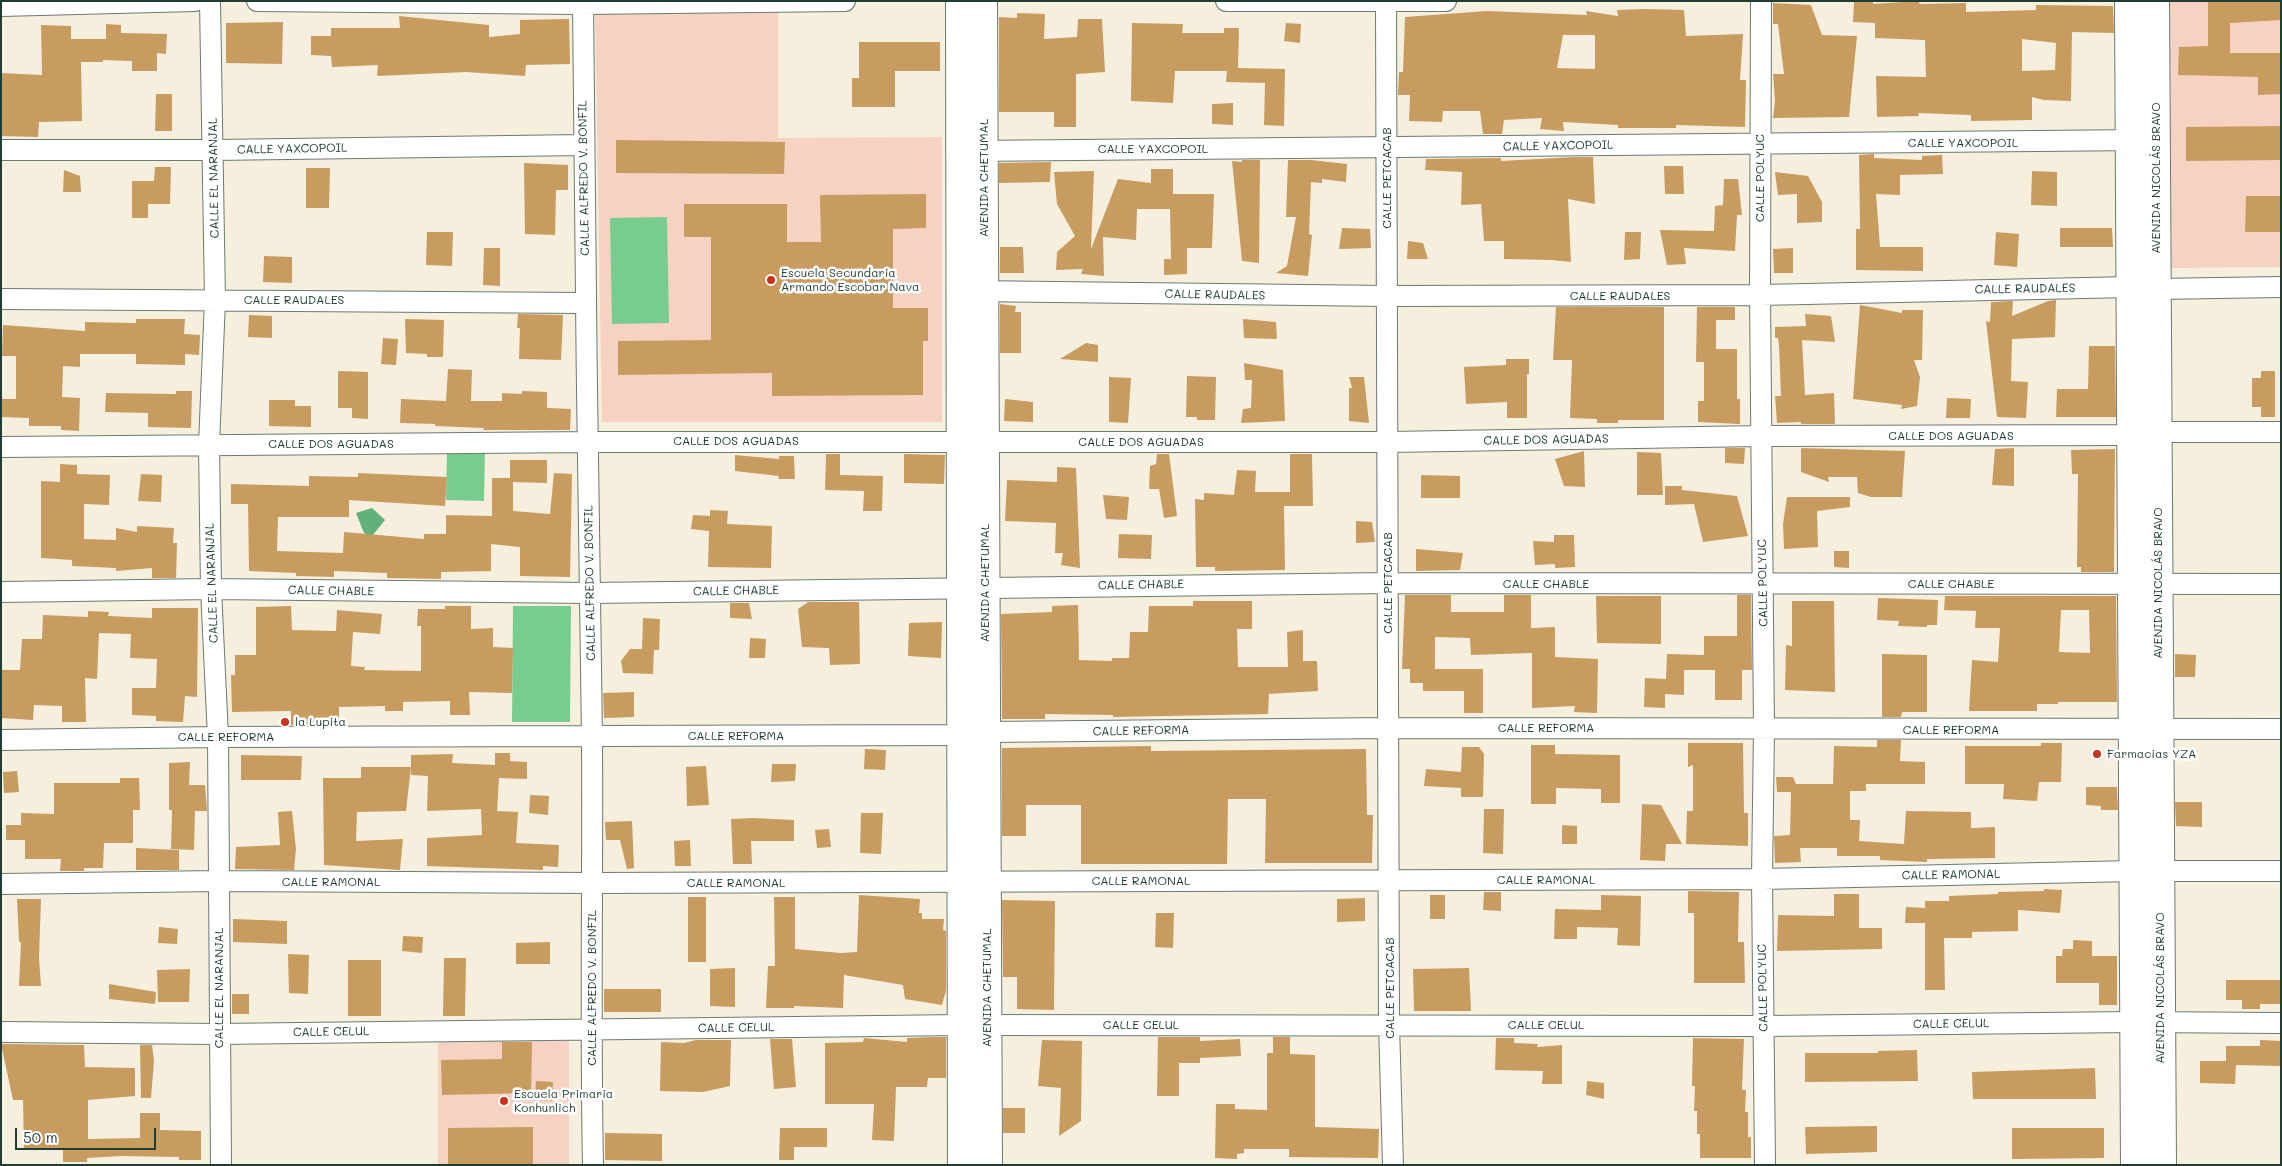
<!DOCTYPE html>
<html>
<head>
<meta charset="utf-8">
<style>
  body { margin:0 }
  #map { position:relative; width:2282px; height:1166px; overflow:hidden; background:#f6efde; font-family:Mali,sans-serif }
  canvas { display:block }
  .frame { position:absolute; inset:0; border:2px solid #1f3d34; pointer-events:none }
  .scale { position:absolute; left:15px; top:1128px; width:141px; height:22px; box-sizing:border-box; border:2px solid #1f3d34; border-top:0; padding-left:6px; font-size:15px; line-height:18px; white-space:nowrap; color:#1f3d34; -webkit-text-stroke:4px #fff; paint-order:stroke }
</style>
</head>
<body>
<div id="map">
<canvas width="2282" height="1166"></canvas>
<div class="frame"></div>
<div class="scale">50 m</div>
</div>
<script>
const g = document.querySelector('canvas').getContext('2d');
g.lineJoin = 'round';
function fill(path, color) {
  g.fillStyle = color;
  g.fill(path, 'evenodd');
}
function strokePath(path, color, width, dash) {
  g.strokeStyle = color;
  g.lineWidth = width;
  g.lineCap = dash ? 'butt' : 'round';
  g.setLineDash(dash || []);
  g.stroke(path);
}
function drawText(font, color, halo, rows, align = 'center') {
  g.font = font + ' Mali,sans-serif';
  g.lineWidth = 5;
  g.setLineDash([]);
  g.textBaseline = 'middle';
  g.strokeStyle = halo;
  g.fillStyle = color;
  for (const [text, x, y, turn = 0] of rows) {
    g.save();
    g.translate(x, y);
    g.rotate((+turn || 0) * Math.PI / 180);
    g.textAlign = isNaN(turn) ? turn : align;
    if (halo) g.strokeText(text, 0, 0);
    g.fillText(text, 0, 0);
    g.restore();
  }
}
fill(new Path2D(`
  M2167 1H2281V267L2169 268Z
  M778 11V138L942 137V422H602L595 12Z
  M569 1037V1165H438V1038Z`), '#f5d2c2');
fill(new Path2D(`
  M667 217 669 323 612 324 610 218Z
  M485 448 484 501 446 500 447 451Z
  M513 606H571L570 722H512Z`), '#79cc8f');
fill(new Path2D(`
  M372 508 385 520 372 536 364 533 356 513Z`), '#62b07a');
fill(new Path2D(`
  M1854 1H1873V4L1918 1 1920 4 1966 3V12L2036 10V5L2113 6 2114 33 2072 32 2071 101 2044 100 2032 97V120L1971 121V115L1918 113 1919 116 1877 117 1876 76 1926 77 1925 40 1875 38V23L1853 22ZM2022 39 2056 43 2055 70 2022 71Z
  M2208 1H2281V20L2230 23V53H2281V94L2258 95V77L2178 75 2179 47 2208 46Z
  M1773 3 1811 5 1822 35 1857 36 1849 117 1773 118 1775 101 1773 74H1784L1778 24H1773Z
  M1645 9 1684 10 1686 36 1743 34 1740 80H1746L1745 127 1676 125V128H1618V125L1563 122 1564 131 1540 129 1542 118 1504 120 1502 134H1483L1480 111H1443L1442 122 1409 121 1410 95H1398L1399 72H1403L1405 17 1487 11 1587 15 1586 11 1618 16 1617 10ZM1563 35H1595V69L1557 68Z
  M1017 13 1045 14 1044 39 1077 37 1078 19H1102L1105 72 1076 74V127H1054V112H999V17L1017 18Z
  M399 16 489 25V37L520 34V20L569 19 570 64 526 65 525 76 466 72 377 76 378 65 332 67 331 56 311 55V36H331V28H400Z
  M283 22 282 64 226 63V23Z
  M1132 23 1183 24 1182 33H1224V28H1239L1238 68 1285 69 1284 126 1264 125 1265 83 1226 82 1227 71H1175L1173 103 1131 101Z
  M1286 23 1301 24 1300 43 1284 41Z
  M106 24 121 25V33L167 34 166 54 157 53V71H132V61L103 60V62H81L82 121 39 122 38 137 1 136V73L42 75 41 25 71 26V39H106Z
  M859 42H940V71H895V107H852V78H859Z
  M156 94H172V131H155Z
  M1233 103V125L1212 124V104Z
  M2281 126V160L2186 161V127Z
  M616 140 785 142 784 174 616 173Z
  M1874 154V158L1922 160V156L1942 155 1943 174 1900 175V195L1876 194 1880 247H1923V271L1856 270V229H1860L1859 155Z
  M1575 157H1593L1595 204 1568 199 1571 262 1552 260 1504 259V241H1484L1481 204 1461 205 1462 172 1425 170 1426 159 1501 158V161Z
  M1242 160H1260L1259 263 1242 261 1232 161 1242 162Z
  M1288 160H1311L1347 164 1346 182 1322 179V183L1311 182 1309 234 1312 235 1308 276 1276 273 1287 266 1296 217H1286Z
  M1051 162 1050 182 999 183V163Z
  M524 163 568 165V190H556L555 235 525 234Z
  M1664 166H1683L1684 194H1665Z
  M155 167H171L170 204H148V218H132V181H154Z
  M306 168H330L329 208H306Z
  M1151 169H1173V194H1214L1212 248H1187V274L1164 275V259H1171L1170 209H1137L1136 240 1103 237 1104 276 1081 274 1083 269 1056 270 1057 252 1075 236 1057 204 1054 172 1094 171 1091 249 1118 179 1151 183Z
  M64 170 80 176 81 192H63Z
  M2032 171 2057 172V206L2031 205Z
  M1775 172 1808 176 1822 202V222L1797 223V194L1778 195Z
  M1724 179H1738L1742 215H1737L1735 251 1684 248 1686 264 1667 265 1660 230 1714 231 1715 206 1723 205Z
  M926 194V228L893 229V308H928V341H923V395L772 396V373L618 375V341L711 340V237H684V204H787V242H821L820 195Z
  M2246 196H2281V232H2245Z
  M1342 228 1370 229 1371 248 1339 249Z
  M2060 228H2112L2113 247H2060Z
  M427 232H453L452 266 426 265Z
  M1625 232H1641L1640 259 1624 260Z
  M1996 232 2019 234 2017 267 1994 265Z
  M1408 241 1423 243 1428 259H1407Z
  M1000 247H1023L1024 273H1000Z
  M484 248H500V286L483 285Z
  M1793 248V273H1774L1773 249Z
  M264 256 292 257V283L263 282Z
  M2056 300 2055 337 2012 339 2011 381 2028 382 2026 418 1997 417 1986 321 1990 322 1991 302 2013 301 2012 316 2048 301Z
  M1000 304 1016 306 1015 312H1021V353H1000Z
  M1860 305 1902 313V310H1923L1922 360H1914L1920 377 1917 406 1901 409 1902 405 1853 399Z
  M1556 307H1664V420H1618V423H1597V419L1570 418 1572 360H1553Z
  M1697 307H1735V320H1716V349H1737V399H1740V424L1698 422V401H1704V362H1696Z
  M518 314 563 315 561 360 519 359 520 328H517Z
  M1805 314 1831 316 1835 342 1802 340 1805 395 1834 393 1835 424H1801V422L1777 423 1775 396H1781L1779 345 1778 338H1775V327L1806 326Z
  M249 315 272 316V338L248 337Z
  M136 319H185L184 334 200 335 199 355 185 354V365L136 364V354H80V367L63 366 62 397 80 398 79 431 61 430V426H29V418L1 417V399H16V356H2L3 325 85 331V322L136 323Z
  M405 319 444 320 443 357H427V354L406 353Z
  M1243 319 1276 322 1277 339 1244 338Z
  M383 338 398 339 396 365 381 364Z
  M1086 343 1098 345V362L1060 359Z
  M2089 346H2115L2116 417H2056L2057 389H2088Z
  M1506 359H1529V374H1527V418H1507V402L1466 404 1464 367 1506 365Z
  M1244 363 1283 370 1285 421 1241 423 1243 409 1251 408 1252 380H1245Z
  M448 369 472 370 471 401H502V393L522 394V391L547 392V408L571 409 570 430H483L484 428 435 426V424L400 423 401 399 446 401Z
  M338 371 368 372V419L352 418V408H338Z
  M2261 371H2275V417H2261V407H2252V378H2261Z
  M1187 376 1216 377 1215 420H1197V417H1186Z
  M1109 377 1131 378 1128 423 1109 422Z
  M1349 377H1364L1369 423 1349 421V388H1352Z
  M176 391H192L191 428 148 427V413L105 412 106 393 176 394Z
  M1947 398 1971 399 1970 418H1946Z
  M1005 399 1033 402V422L1004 421Z
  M269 400H295V406H311V427L269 426Z
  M1725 448H1745L1744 464 1725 463Z
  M1801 448 1905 451 1902 497H1871L1858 493 1857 477H1828L1829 482 1801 472Z
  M2014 448V486L1992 485 1995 449Z
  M2115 449 2114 572H2081V567H2077L2078 474H2072L2071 450Z
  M1584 451 1585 487 1564 486 1555 459Z
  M1637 452 1661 453 1663 495H1637Z
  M826 454H840V475L883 476 882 511H863L864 491 825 490Z
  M904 454 945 455 944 484 904 483Z
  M1157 454H1169L1177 516 1164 518 1159 489H1149L1150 466 1156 464Z
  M1290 454H1312L1313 506H1284L1285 570 1215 571V567H1196L1195 499 1204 500V493L1234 495 1237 470 1256 471 1255 492H1290Z
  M735 455 779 459V456H794L795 479H778L779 476 735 471Z
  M510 460H547V483L513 482V511L550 514 554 473 572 474 570 577 520 576V547L491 544V571L441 572V579L387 578V573L334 571V577L296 576V573L249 571 248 504H231V484L309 486V476L358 477V473L447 477 445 506 349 500V517H278L277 551 343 553 344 532 424 539V534H446V515L492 516V478H510Z
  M60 464 77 465V474L110 475 109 505 84 504V539L116 540V528L137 532V526L174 528 173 543H177L176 578H152V568L116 571V568L72 566V560L41 558V481L60 482Z
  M1057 467 1076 468 1080 568 1061 565 1063 553H1055L1056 523 1005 521 1007 480 1057 482Z
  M141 474 162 475 161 502 138 501Z
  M1421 475 1460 476V498H1421Z
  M1665 486H1682V490L1737 496 1748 536 1703 542 1694 504 1665 505Z
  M1103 495 1129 497 1127 520 1106 519Z
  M1787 497H1850V507L1817 511 1818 547 1784 549 1783 524Z
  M710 510 728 511 727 524 772 526 771 568 708 567 709 531 691 529 693 515 710 516Z
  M1356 521 1372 522 1375 542 1356 543Z
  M1119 534 1152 535 1151 559 1118 558Z
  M1554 535H1574L1575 567 1555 568V564L1535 565 1533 541 1554 542Z
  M1416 549 1463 553 1460 570 1416 571Z
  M1834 551H1849V568L1834 567Z
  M1405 595H1451V612H1504V595H1531V628L1555 627V657L1598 659 1597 713 1574 712 1575 706 1532 708V653L1471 655 1470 638 1435 637V669H1483V713H1464V691H1423V683H1410V669H1402Z
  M1737 595H1751L1752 670H1742V700H1715V670H1684V695L1665 694V708L1644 707 1645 678 1666 679 1667 654 1704 655V636H1737Z
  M1596 596H1661V644L1597 643Z
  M1945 596H2116L2117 702H2058V704H2037V711H1969L1972 660 1998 662 2000 628H1975L1976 611 1944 610ZM2061 610H2089L2090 653 2059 652Z
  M1878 598 1938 600 1937 625H1927V627L1898 626 1899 621 1877 620Z
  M1193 601H1252V629H1237L1238 667H1288L1287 632 1303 630V661H1317L1318 691 1269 694 1268 714 1113 717V715L1045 714V719H1002L1001 614 1052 612V606L1078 605 1079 660 1112 661V658H1129L1130 632H1148L1149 606H1193Z
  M1792 601H1834L1835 692 1785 690 1786 645 1792 646Z
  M808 602H859L860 664 830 665 829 648 802 647 798 609Z
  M730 603H749L752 619 730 618Z
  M291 606 292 630 336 631 337 610 382 614 380 634 353 632 351 666 365 667 364 670 421 671V626H417L418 609H445V606H471V629L493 628V647L513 648 512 693 469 692 470 715H450V701L403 702V711H385V706L339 707V719H316V725H291V711L232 712 231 675H235V655H256V607Z
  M152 608H198L197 697 185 696 183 722 156 721V716L132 715V688H156L157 659 130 658 131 634 99 633 97 679 85 678 86 722H62V706L34 705 33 720 1 718V670H20L22 639H42L43 615 88 617V611L109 612 108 616 152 618Z
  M643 618 660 619 659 650H654L653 674 623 673 621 661 630 649H642Z
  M942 622 941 658 908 656 909 623Z
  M750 638 766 639 765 658H749Z
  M1882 654 1927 655V712H1902L1901 717H1882Z
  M2175 654 2196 655 2195 677H2175Z
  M634 692V717L604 718 603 693Z
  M1877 740H1901L1900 761 1925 762V784H1866V791H1850V820H1860L1859 841 1904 844 1906 811 1971 812V828L1995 827V858L1927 859V862L1880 860V856H1837V848H1800L1801 862 1775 863 1774 836 1790 835 1791 792H1777L1776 777H1793L1796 784H1833L1834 746 1877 747Z
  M1688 743H1743L1744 813H1748V846L1686 844 1687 811H1693V765L1688 767Z
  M2041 743H2062L2061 782H2039L2037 801 2003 799 2004 784H1965V746H2041Z
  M1531 745H1555V754L1620 755V803H1601V789L1556 788V804H1531Z
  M1151 746V751L1366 749 1367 815H1373L1372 863H1265L1266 799H1228L1227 864H1081V805H1026V836H1002V748Z
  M1462 747H1479L1484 754 1483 797H1461V788L1424 786 1426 769 1461 772Z
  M865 749 886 750 885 770 864 769Z
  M495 753H510V761L527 762V779L499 778 497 811 518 812 516 843 559 845 558 867 543 866V870L427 866V838L482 835 481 809 427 811 428 776 411 775V767L406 811 357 812 356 841 403 839 400 870 324 865 323 778H361V767H411V755L453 754 452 763 495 765Z
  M241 755 302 756 301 780H241Z
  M190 762 189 785H205L207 811H195L194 850 171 849 172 810H169V763Z
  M772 764H796L795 781 771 782Z
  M706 766 709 805 687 806 686 767Z
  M17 771 19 792 4 793 3 772Z
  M120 778H139L140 810H133V843H104L103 868H84V871H60L61 859H25V840H6V825H21V813L54 814V783H120Z
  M2086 787H2117L2118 810H2101V806L2086 805Z
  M530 795 549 796 548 815 529 813Z
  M2175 802H2202V827L2176 826Z
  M1642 804 1661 805 1682 844H1666L1665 861 1640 860Z
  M1484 809H1504L1503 854 1483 853Z
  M292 811 296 849 294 870 235 869 236 847 280 845 278 812Z
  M861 813H883L881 854 860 853Z
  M753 818 794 820V841H751L752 864H733L731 819Z
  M632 821 634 868 627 869 620 840H606L605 822Z
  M1562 825 1577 826V844H1562Z
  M829 829 831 847 817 848 815 830Z
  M690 840 691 866H675L674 841Z
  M136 848 179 850V870H136Z
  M2044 889 2062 890 2060 913 2018 910V931L1972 932V938H1944L1945 990H1925V923H1905L1906 907 1925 908V901H1949V896L1998 894V892L2044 891Z
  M1688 891 1739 892 1738 942H1744L1745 983H1694V913H1688Z
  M1484 892H1501V911L1483 910Z
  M1834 894H1859V928H1882V949L1777 951 1778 915 1834 916Z
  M859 895 920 899 919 913H922V919H944L943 930 946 931V990L942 1005 905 999 903 985 844 975 843 1008 794 1006V1008H766L768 966H775L774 897H795V949L841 953 857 952Z
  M1430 895H1445V919H1430Z
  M1601 895 1641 896 1640 946 1617 945 1618 928 1577 927V939H1554L1555 909 1601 910Z
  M688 897H706V962H688Z
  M1365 898V921L1337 922V899Z
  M17 899H41L39 958 41 986H19L21 943 19 941Z
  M1002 900 1055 901 1054 1010 1017 1009V977H1003Z
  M1156 913H1174L1173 948 1155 947Z
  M233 919 287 921V944L233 942Z
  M159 927 178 929 177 944 158 943Z
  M403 936 423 937 422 953 402 951Z
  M2073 940 2092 941V956H2117V1005H2099V983H2056V956H2062L2063 949H2073Z
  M550 942V964H516V943Z
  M288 954 309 955 308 994 289 993Z
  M444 958H466L465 1016H443Z
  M348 960H381V1016H348Z
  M735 968V1007L710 1006V969Z
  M1469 968 1471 1011H1414L1413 969Z
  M190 969 189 1002H158L157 970Z
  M2226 980H2281V1004H2260V1009H2242V1000H2226Z
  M109 984 156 992 155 1004 109 999Z
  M604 989H661V1012H604Z
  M232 994H249V1014H232Z
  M934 1037H946V1078H928L927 1087H896L894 1141 872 1140 874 1104H825V1043L863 1042 864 1038 907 1042V1038Z
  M1158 1037H1200V1041L1240 1039 1241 1056 1200 1058V1063H1179V1096H1157Z
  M1273 1037H1290V1054L1315 1055V1127L1379 1129 1378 1158 1289 1157V1149H1244V1153L1237 1154V1159L1215 1158 1216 1104H1235V1109L1267 1110V1053H1273Z
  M1496 1038H1514V1043L1538 1044 1537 1047 1562 1045V1084H1542L1543 1071 1495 1070Z
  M1693 1038 1744 1039 1742 1090H1746L1745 1112H1748V1137H1751V1158H1700V1134H1697V1111H1694L1695 1086H1692Z
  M770 1039H792L796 1087 774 1089Z
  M696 1040H731L730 1086 703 1092 660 1091 661 1042 684 1043Z
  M1042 1040 1082 1041 1081 1121 1059 1136 1061 1088 1038 1086Z
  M2260 1040 2281 1041V1066L2236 1065 2235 1084 2200 1083V1061H2226V1046H2260Z
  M502 1042H532L531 1093 442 1095 441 1060 502 1059Z
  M1 1044 84 1045 85 1067 135 1068V1096L88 1100V1139L140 1138V1113H160V1130L201 1131V1160H179V1157L121 1156 87 1158V1162H63V1149L24 1150 23 1100H13Z
  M140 1045H152L154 1061 151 1098H141Z
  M1917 1050 1918 1081 1805 1082V1053H1878V1051Z
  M2095 1068 2096 1099H1973L1972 1072Z
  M536 1081 553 1082 552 1101 535 1100Z
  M1587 1081 1604 1083V1099L1586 1095Z
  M1003 1108H1025V1133H1003Z
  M1877 1126V1152L1806 1154 1805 1127Z
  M533 1127V1165H448V1128Z
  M780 1128H827V1147H794V1160H779Z
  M2012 1128H2104V1158L2012 1159Z
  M605 1133 662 1134V1161L605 1160Z`), '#c89c60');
const street = new Path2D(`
  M210 1 215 300 209 445 211 589 218 737 221 1165
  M257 1 583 4 845 1
  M583 1C584 247 589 492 592 738 593 880 590 1022 593 1165
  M1226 1H1446
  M1386 1 1389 1024 1393 1165
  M1761 1 1760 295 1764 729 1762 879 1765 1165
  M1 6 195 1
  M1 150H214L583 145
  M970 151 2143 140
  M971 291 1387 296 1760 295 2131 287 2156 289 2281 287
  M1 299 586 303
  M1 447 589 442H1388L1761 436 2132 435 2157 432H2281
  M1 592 211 589 590 593 1388 583 2281 584
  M1 740 218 737 961 735 986 732 1388 728 2281 729
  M1 884 218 881 593 883 1762 879 2134 871H2281
  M1 1032 219 1034 961 1025 1763 1026 2134 1022 2281 1023`);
const secondary = new Path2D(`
  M960 1 962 1165
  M983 1 988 1165
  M2129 1 2135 1165
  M2155 1 2162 1165`);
strokePath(street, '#6a7b70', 22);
strokePath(secondary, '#6a7b70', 30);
strokePath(street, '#fff', 20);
strokePath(secondary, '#fff', 28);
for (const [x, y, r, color] of [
  [771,280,5,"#c8321e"],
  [285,722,5,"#c8321e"],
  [2097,754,5,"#c8321e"],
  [504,1101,5,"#c8321e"]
]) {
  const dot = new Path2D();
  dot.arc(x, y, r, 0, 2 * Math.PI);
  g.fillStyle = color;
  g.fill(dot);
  strokePath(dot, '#fff', 2);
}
drawText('12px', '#1f3d34', '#fff', [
  ["CALLE YAXCOPOIL",1963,143],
  ["CALLE YAXCOPOIL",1558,146,-1],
  ["CALLE YAXCOPOIL",292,149,-1],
  ["CALLE YAXCOPOIL",1153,149],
  ["CALLE EL NARANJAL",214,178,-91],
  ["CALLE ALFREDO V. BONFIL",584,178,-91],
  ["AVENIDA CHETUMAL",984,178,-90],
  ["CALLE PETCACAB",1387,178,-90],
  ["CALLE POLYUC",1760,178,-90],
  ["AVENIDA NICOLÁS BRAVO",2156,178,-90],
  ["CALLE RAUDALES",2025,289,-1],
  ["CALLE RAUDALES",1215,295,1],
  ["CALLE RAUDALES",1620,296],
  ["CALLE RAUDALES",294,300],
  ["CALLE DOS AGUADAS",1951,436],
  ["CALLE DOS AGUADAS",1546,440,-1],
  ["CALLE DOS AGUADAS",736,441],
  ["CALLE DOS AGUADAS",1141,442],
  ["CALLE DOS AGUADAS",331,444],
  ["CALLE EL NARANJAL",212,583,-92],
  ["CALLE ALFREDO V. BONFIL",590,583,-91],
  ["AVENIDA CHETUMAL",985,583,-90],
  ["CALLE PETCACAB",1388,583,-90],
  ["CALLE POLYUC",1763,583,-91],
  ["AVENIDA NICOLÁS BRAVO",2158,583,-90],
  ["CALLE CHABLE",1546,584],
  ["CALLE CHABLE",1951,584],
  ["CALLE CHABLE",1141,585,-1],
  ["CALLE CHABLE",331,591,1],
  ["CALLE CHABLE",736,591,-1],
  ["CALLE REFORMA",1546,728],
  ["CALLE REFORMA",1951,730],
  ["CALLE REFORMA",1141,731,-1],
  ["CALLE REFORMA",736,736],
  ["CALLE REFORMA",226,737],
  ["CALLE RAMONAL",1951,875,-1],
  ["CALLE RAMONAL",1546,880],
  ["CALLE RAMONAL",1141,881],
  ["CALLE RAMONAL",331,882],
  ["CALLE RAMONAL",736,883],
  ["CALLE EL NARANJAL",219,988,-90],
  ["CALLE ALFREDO V. BONFIL",592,988,-90],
  ["AVENIDA CHETUMAL",987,988,-90],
  ["CALLE PETCACAB",1390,988,-90],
  ["CALLE POLYUC",1763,988,-91],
  ["AVENIDA NICOLÁS BRAVO",2160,988,-90],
  ["CALLE CELUL",1951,1024,-1],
  ["CALLE CELUL",1141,1025],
  ["CALLE CELUL",1546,1025],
  ["CALLE CELUL",736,1028,-1],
  ["CALLE CELUL",331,1032,-1]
]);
drawText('12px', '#1f3d34', '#fff', [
  ["Escuela Secundaria",781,273],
  ["Armando Escobar Nava",781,287],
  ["la Lupita",295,722],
  ["Farmacias YZA",2107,754],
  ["Escuela Primaria",514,1094],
  ["Konhunlich",514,1108]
], 'left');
</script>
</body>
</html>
